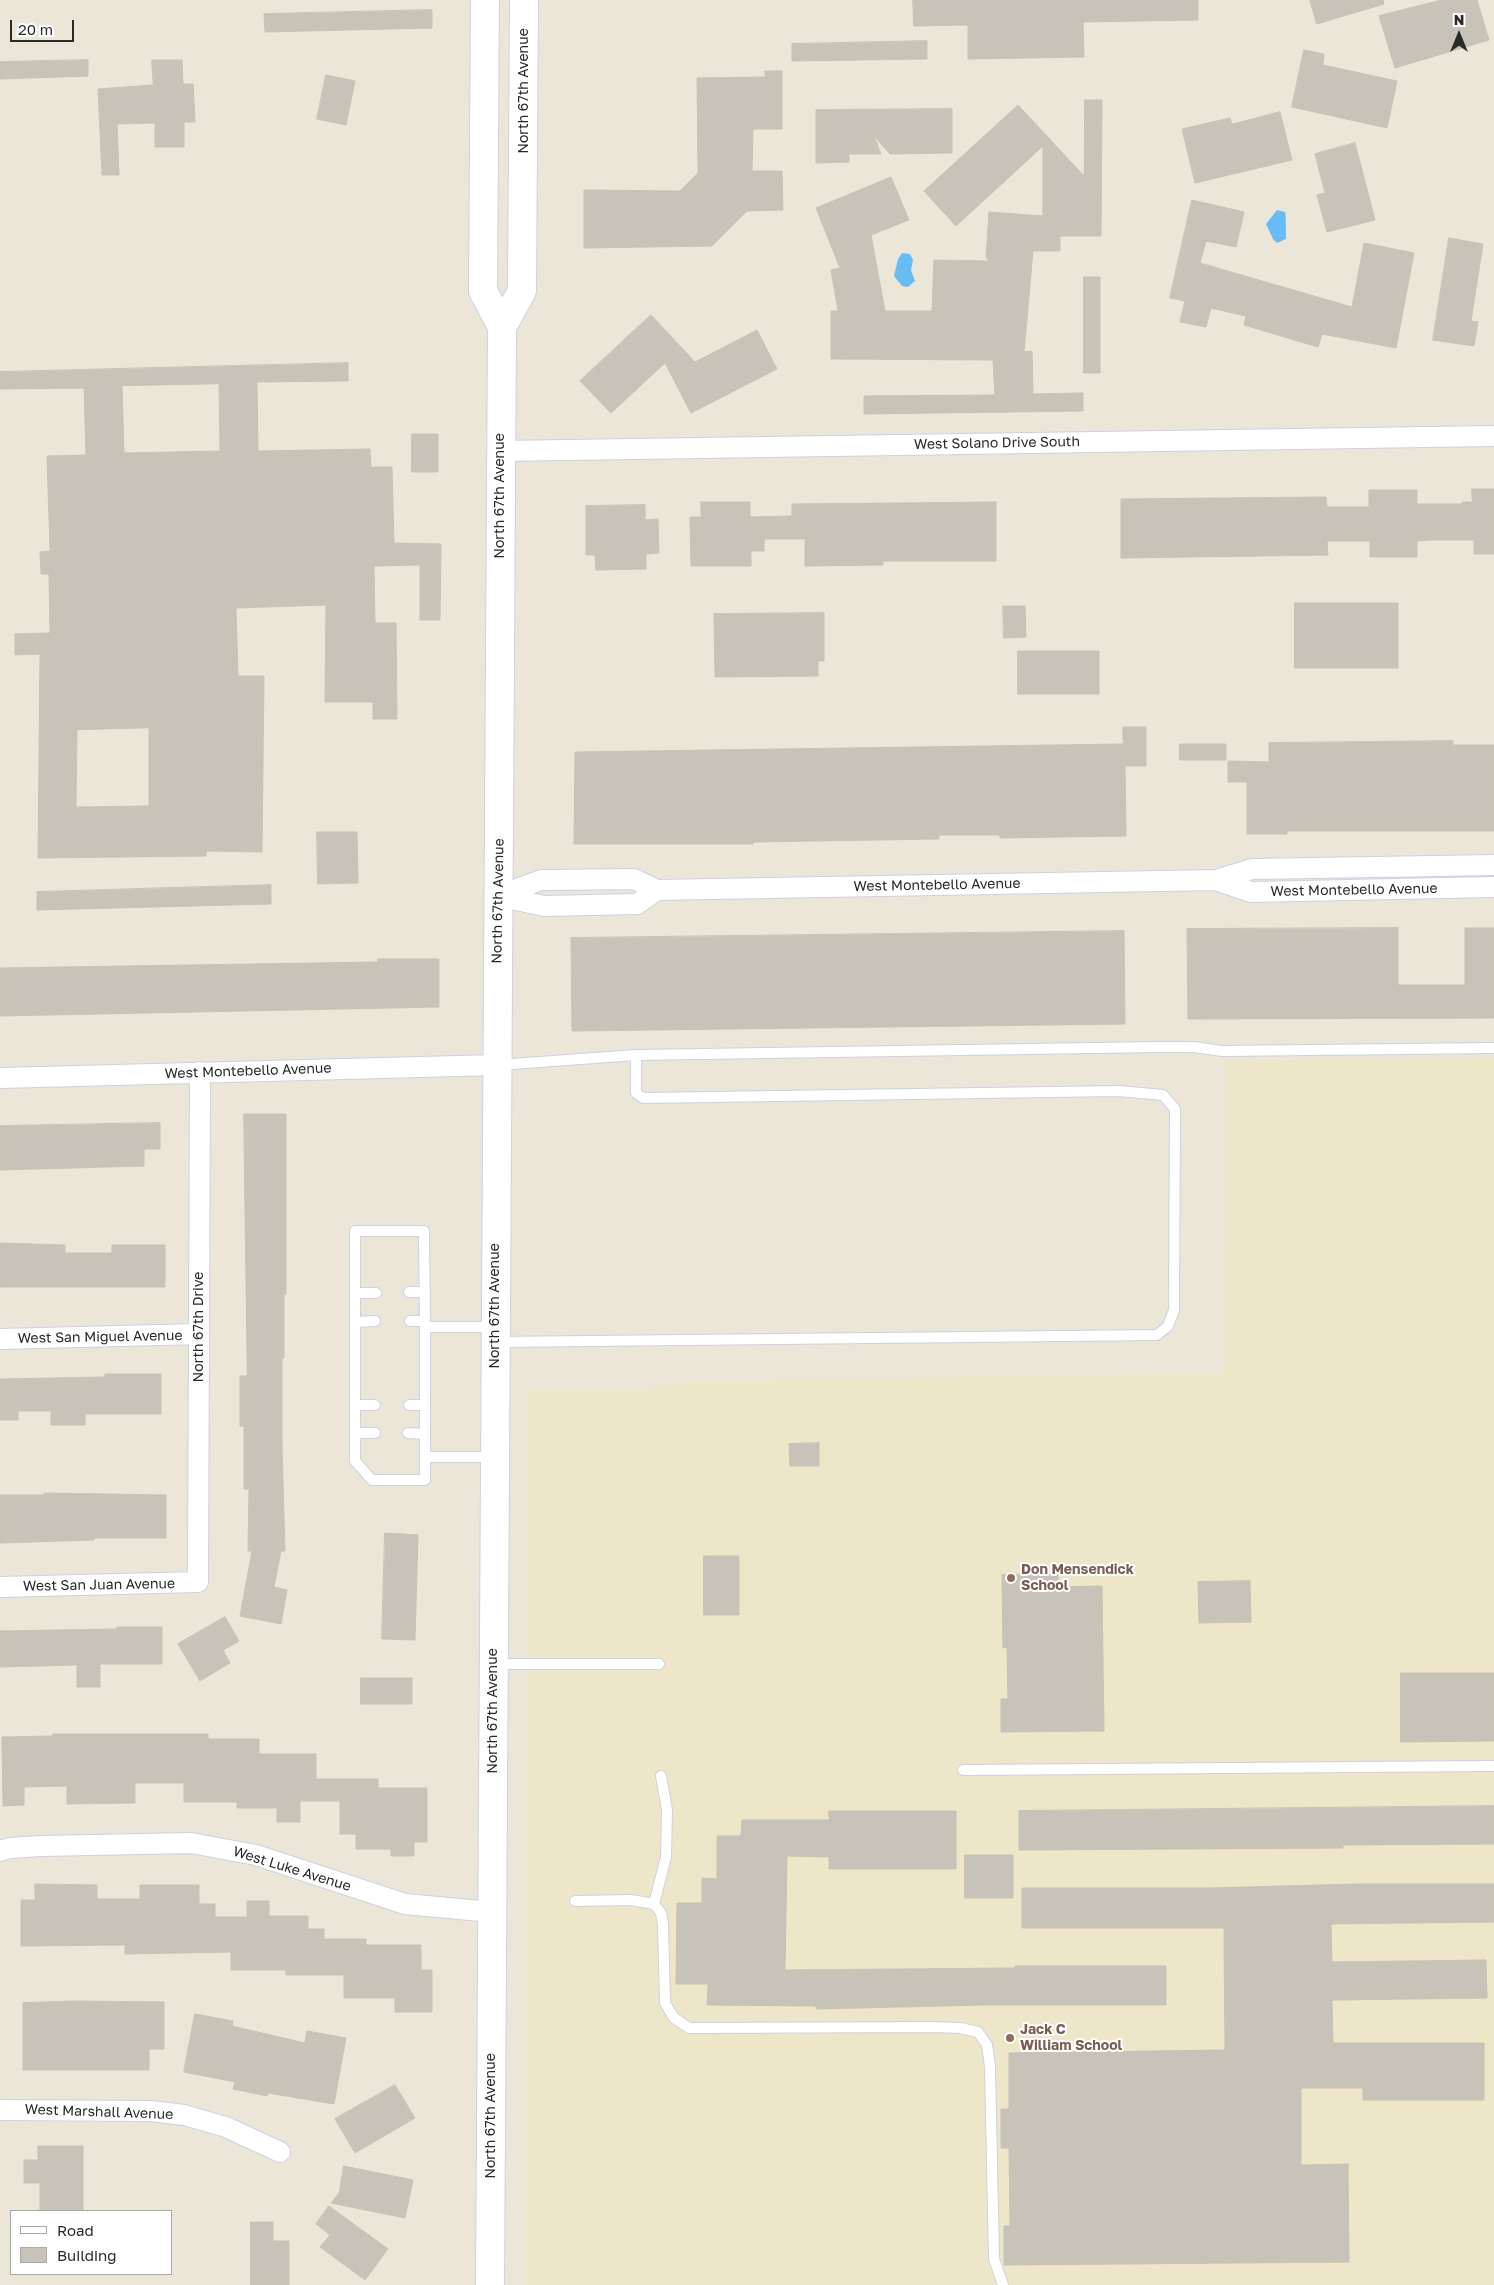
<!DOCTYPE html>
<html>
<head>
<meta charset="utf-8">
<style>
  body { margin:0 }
  #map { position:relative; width:1494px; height:2285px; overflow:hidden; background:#ece6d9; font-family:"Golos Text",sans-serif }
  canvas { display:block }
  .legend { position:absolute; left:10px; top:2210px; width:162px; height:65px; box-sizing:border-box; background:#fff; border:1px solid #a9a9a9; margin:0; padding:6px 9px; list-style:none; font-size:15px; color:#292929 }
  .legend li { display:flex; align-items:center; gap:10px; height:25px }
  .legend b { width:25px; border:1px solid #a9a9a9 }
  .north { position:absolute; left:1434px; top:10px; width:50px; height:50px; -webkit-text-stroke:4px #fff; paint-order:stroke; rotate:0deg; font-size:14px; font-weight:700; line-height:20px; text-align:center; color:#292929 }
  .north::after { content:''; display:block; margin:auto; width:18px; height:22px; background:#292929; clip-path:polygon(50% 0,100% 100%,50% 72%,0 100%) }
  .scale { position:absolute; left:10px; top:20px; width:64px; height:22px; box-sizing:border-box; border:2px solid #292929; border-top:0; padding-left:6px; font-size:15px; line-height:18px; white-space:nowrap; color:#292929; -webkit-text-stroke:4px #fff; paint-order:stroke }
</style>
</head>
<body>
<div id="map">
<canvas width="1494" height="2285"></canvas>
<ul class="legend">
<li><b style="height:6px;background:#fff"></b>Road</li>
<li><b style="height:14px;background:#c7c3b9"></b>Building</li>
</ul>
<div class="north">N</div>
<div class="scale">20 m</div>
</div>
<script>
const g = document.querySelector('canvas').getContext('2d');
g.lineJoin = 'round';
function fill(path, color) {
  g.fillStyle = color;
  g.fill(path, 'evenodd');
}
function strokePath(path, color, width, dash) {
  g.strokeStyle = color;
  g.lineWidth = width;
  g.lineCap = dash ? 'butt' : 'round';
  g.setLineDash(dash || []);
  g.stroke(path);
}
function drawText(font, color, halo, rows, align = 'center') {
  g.font = font + ' "Golos Text",sans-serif';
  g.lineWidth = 4;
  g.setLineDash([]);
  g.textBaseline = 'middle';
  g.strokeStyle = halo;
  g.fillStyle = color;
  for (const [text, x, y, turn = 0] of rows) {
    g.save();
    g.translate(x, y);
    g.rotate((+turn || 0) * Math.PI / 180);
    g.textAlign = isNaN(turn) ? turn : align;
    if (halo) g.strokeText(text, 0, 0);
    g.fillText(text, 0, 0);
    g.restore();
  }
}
fill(new Path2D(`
  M1494 1058V2285H526L527 1390H643L682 1382 1225 1373 1226 1061Z`), '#eee6c8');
fill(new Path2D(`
  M1277 210 1285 212C1286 214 1286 235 1286 239L1277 243 1273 239 1266 224Z
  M902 253 910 254 913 260 911 270 915 281 908 287 902 286 894 276 898 259Z`), '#67bdf3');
const building = new Path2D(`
  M913 0H1198V20L1083 22 1084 57 968 59V25L914 26Z
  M1310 0H1383L1384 4 1317 24Z
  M1442 0H1477L1489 40 1395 68 1379 16Z
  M432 10V28L265 32 264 14Z
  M927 41V59L792 61V44Z
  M1304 50 1324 54 1323 65 1397 81 1387 128 1292 107Z
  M88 60V76L0 79V62Z
  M152 60H182L183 84H193L195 122H184V147H155V123L117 124 119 175H102L98 89 153 85Z
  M765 71H782V129H753L752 171H782L783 210 747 211 712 246 584 248V190L680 191 698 173 697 78 765 77Z
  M326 75 355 81 346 125 317 119Z
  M1085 100H1102L1101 236H1060V251H1033L1024 352 1032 351 1033 394 1083 393V411L864 414V396L995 395 993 360 831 359V311H838L831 270 840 268 816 208 891 177 909 220 871 235 885 311H932L934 260 989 261 986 257 989 212 1043 216V146L956 226 924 191 1018 105 1084 176Z
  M952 109V153L890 154 874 136 881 154H849V162L816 163V110Z
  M1280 112 1292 160 1195 183 1182 129 1230 118 1232 124Z
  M1355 143 1375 220 1327 232 1317 195 1325 193 1315 154Z
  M1192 200 1244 212 1236 247 1206 241 1200 263 1352 307 1364 243 1414 253 1396 348 1322 334 1318 347 1244 325 1246 316 1211 308 1206 327 1180 322 1185 301 1170 298Z
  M1449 238 1483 244 1471 321 1478 322 1474 346 1433 340Z
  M1084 277H1100V373H1084Z
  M651 315 695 362 757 330 777 369 691 413 665 363 611 413 580 381Z
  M348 363V381L257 382 258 451 370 449 371 467H392L394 543 441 544 440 620H420V565L374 566 375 623H396L397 719H373V702H325L326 605 236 608 238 676H264L262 852 206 851V856L38 858 40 654 15 655V634L50 633 49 574H41L40 552 50 551 47 456 86 455 84 388 0 389V372ZM219 384 220 451 124 453 122 386ZM149 728V806L76 807 77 730Z
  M412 434H438V472H412Z
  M1472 489H1494V554H1474V540H1431L1417 541V557H1370V541H1327L1328 555 1121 558V499L1326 497 1327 507H1369V490H1417V504H1462V502H1472Z
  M701 502H750V517L792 516V504L996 502V561H883V565L805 566V539H764V551H751V566H691L690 517H701Z
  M645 505V520L658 519 659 553 646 554V569L596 570 595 555H586V506Z
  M1295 603H1398V668H1295Z
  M1003 606H1025L1026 637 1004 638Z
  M824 613V661H818V676L715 677 714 614Z
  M1018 651H1099V694H1018Z
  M1123 727H1146V766H1125L1126 836 1000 838V835H939V839L753 842V844H574L575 752 1123 744Z
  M1453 741V745H1494V831H1287V834H1247V782H1228V761L1269 762V743Z
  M1180 744H1226V760H1180Z
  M317 832H357L358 883 318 884Z
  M271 885V904L37 910V892Z
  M1398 928V985H1465V928H1494V1018L1188 1019 1187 929Z
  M1124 931 1125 1024 572 1031 571 938Z
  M378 959H439V1007L0 1016V968L378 962Z
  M244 1114H286V1294H284V1358H282V1446L285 1551H281L274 1587 287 1590 281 1624 240 1616 252 1551H248L249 1489H244V1426H240V1376H247Z
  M160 1123V1149H144V1166L0 1170V1126Z
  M0 1243 65 1245V1253H112V1245H165V1287H0Z
  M105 1374H161V1414H85V1425H51V1411H18V1420H0V1379L105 1377Z
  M819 1443V1466H790L789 1444Z
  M44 1493 166 1495V1538H94V1540L0 1543V1495H44Z
  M385 1533 418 1535 415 1640 382 1639Z
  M704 1556H739V1615H704Z
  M1058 1574V1587L1102 1586 1104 1731 1001 1732V1699H1008L1007 1647 1003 1648 1002 1575Z
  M1250 1581 1251 1622 1199 1623 1198 1582Z
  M225 1617 239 1641 223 1650 230 1663 200 1681 178 1644Z
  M117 1627H162V1664H100V1687H77V1665L0 1667V1631L117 1629Z
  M1401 1673H1494V1741L1401 1742Z
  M361 1678H412V1704H361Z
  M53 1734H208V1739H259V1754H316V1779H378V1788H427V1842H414V1856H391V1849H356V1834H340V1801H300V1822H277V1808H237V1802H184V1783H135V1803L67 1804V1786L24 1787V1805L3 1806 2 1737 53 1736Z
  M1494 1806V1844L1343 1845V1848L1019 1850V1811Z
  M829 1811H956V1869H829V1857L787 1856 785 1970 1015 1968V1966H1166V2005H984L816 2009V2006L707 2005 708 1984H676L677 1903H702V1878L717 1879V1836H741L742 1820H829Z
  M965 1855H1013V1898H965Z
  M35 1884 97 1885V1899H140V1885H199V1904H215V1917H247V1901H269V1916H308V1929H324V1939H366V1945H421V1970H432V2012H395V1998H344V1975H286V1970H231V1952L125 1954V1945L21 1946V1900H35Z
  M1358 1884H1494V1922L1331 1924 1332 1962 1486 1960 1487 1998 1332 2000 1333 2043H1484V2100H1363V2088H1301V2165L1348 2164 1349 2262 1004 2265V2226H1010L1009 2148H1001V2109H1009V2053L1225 2050 1224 1928H1022V1888H1209Z
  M74 2001 164 2002V2049H149V2070H23V2003Z
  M195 2014 233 2021 232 2026 305 2043 307 2031 346 2038 334 2104 268 2093 267 2096 233 2089 235 2082 184 2072Z
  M395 2085 415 2118 355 2153 335 2119Z
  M38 2146H83V2211H40V2183H24V2160H38Z
  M344 2166 413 2180 405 2218 331 2203 339 2193Z
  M329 2206 388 2249 365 2280 320 2247 330 2235 316 2224Z
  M251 2222H273V2241H289V2285H251Z`);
fill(building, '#c7c3b9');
strokePath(building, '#c7c2b3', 1);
const lane = new Path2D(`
  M498 1065 636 1055 1159 1047H1194L1222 1051 1494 1048
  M409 1292H425
  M355 1293H376
  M410 1321H425
  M355 1322 375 1321
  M425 1327V1480H372L355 1461V1231H424L425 1327H494
  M496 1342 1157 1335 1168 1326 1174 1310 1175 1109 1163 1095 1119 1091 643 1098 636 1093V1055
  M355 1405H375
  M409 1405H425
  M355 1433H375
  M408 1433 425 1434
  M425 1457H494
  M495 1664H659
  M963 1770 1494 1766
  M575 1901 631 1900 654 1904 661 1913 663 1924 665 2003 674 2018 689 2028 934 2027 960 2028 978 2032 987 2045 990 2067 994 2259 1003 2285
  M654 1904 666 1857 667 1810 661 1776`);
const street = new Path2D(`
  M501 451 1494 436
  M1216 880 1251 892 1494 887
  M498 896 541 880H550L634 879 657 890 1216 880 1252 869 1494 865
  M498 896 544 906 637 904 657 890
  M0 1078 497 1065
  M0 1339 199 1334
  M0 1587 198 1582 200 1072
  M0 1851 10 1848 40 1846 191 1843 256 1855 405 1904 492 1912
  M0 2110 151 2111 184 2115 226 2127 280 2152`);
const secondary = new Path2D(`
  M485 0 483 291 502 327 490 2285
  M502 327 522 291 524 0`);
strokePath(lane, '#cfd0e2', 12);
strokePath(street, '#cfd0e2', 22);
strokePath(secondary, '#cfd0e2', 30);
strokePath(lane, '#fff', 10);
strokePath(street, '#fff', 20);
strokePath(secondary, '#fff', 28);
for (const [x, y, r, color] of [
  [1011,1578,5,"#8d6e63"],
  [1010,2038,5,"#8d6e63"]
]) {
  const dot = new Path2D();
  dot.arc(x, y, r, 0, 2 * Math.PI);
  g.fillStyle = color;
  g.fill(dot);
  strokePath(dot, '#fff', 2);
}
drawText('14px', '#292929', '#fff', [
  ["North 67th Avenue",524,91,-90],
  ["West Solano Drive South",997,443,-1],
  ["North 67th Avenue",500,496,-90],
  ["West Montebello Avenue",937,885,-1],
  ["West Montebello Avenue",1354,890,-1],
  ["North 67th Avenue",498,901,-89],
  ["West Montebello Avenue",248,1071,-2],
  ["North 67th Avenue",495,1306,-90],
  ["North 67th Drive",199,1327,-90],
  ["West San Miguel Avenue",100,1337,-1],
  ["West San Juan Avenue",99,1585,-1],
  ["North 67th Avenue",493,1711,-90],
  ["West Luke Avenue",292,1869,17],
  ["West Marshall Avenue",99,2112,2],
  ["North 67th Avenue",491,2116,-90]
]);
drawText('bold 14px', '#785e54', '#fff', [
  ["Don Mensendick",1021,1570],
  ["School",1021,1586],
  ["Jack C",1020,2030],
  ["William School",1020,2046]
], 'left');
</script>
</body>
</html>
